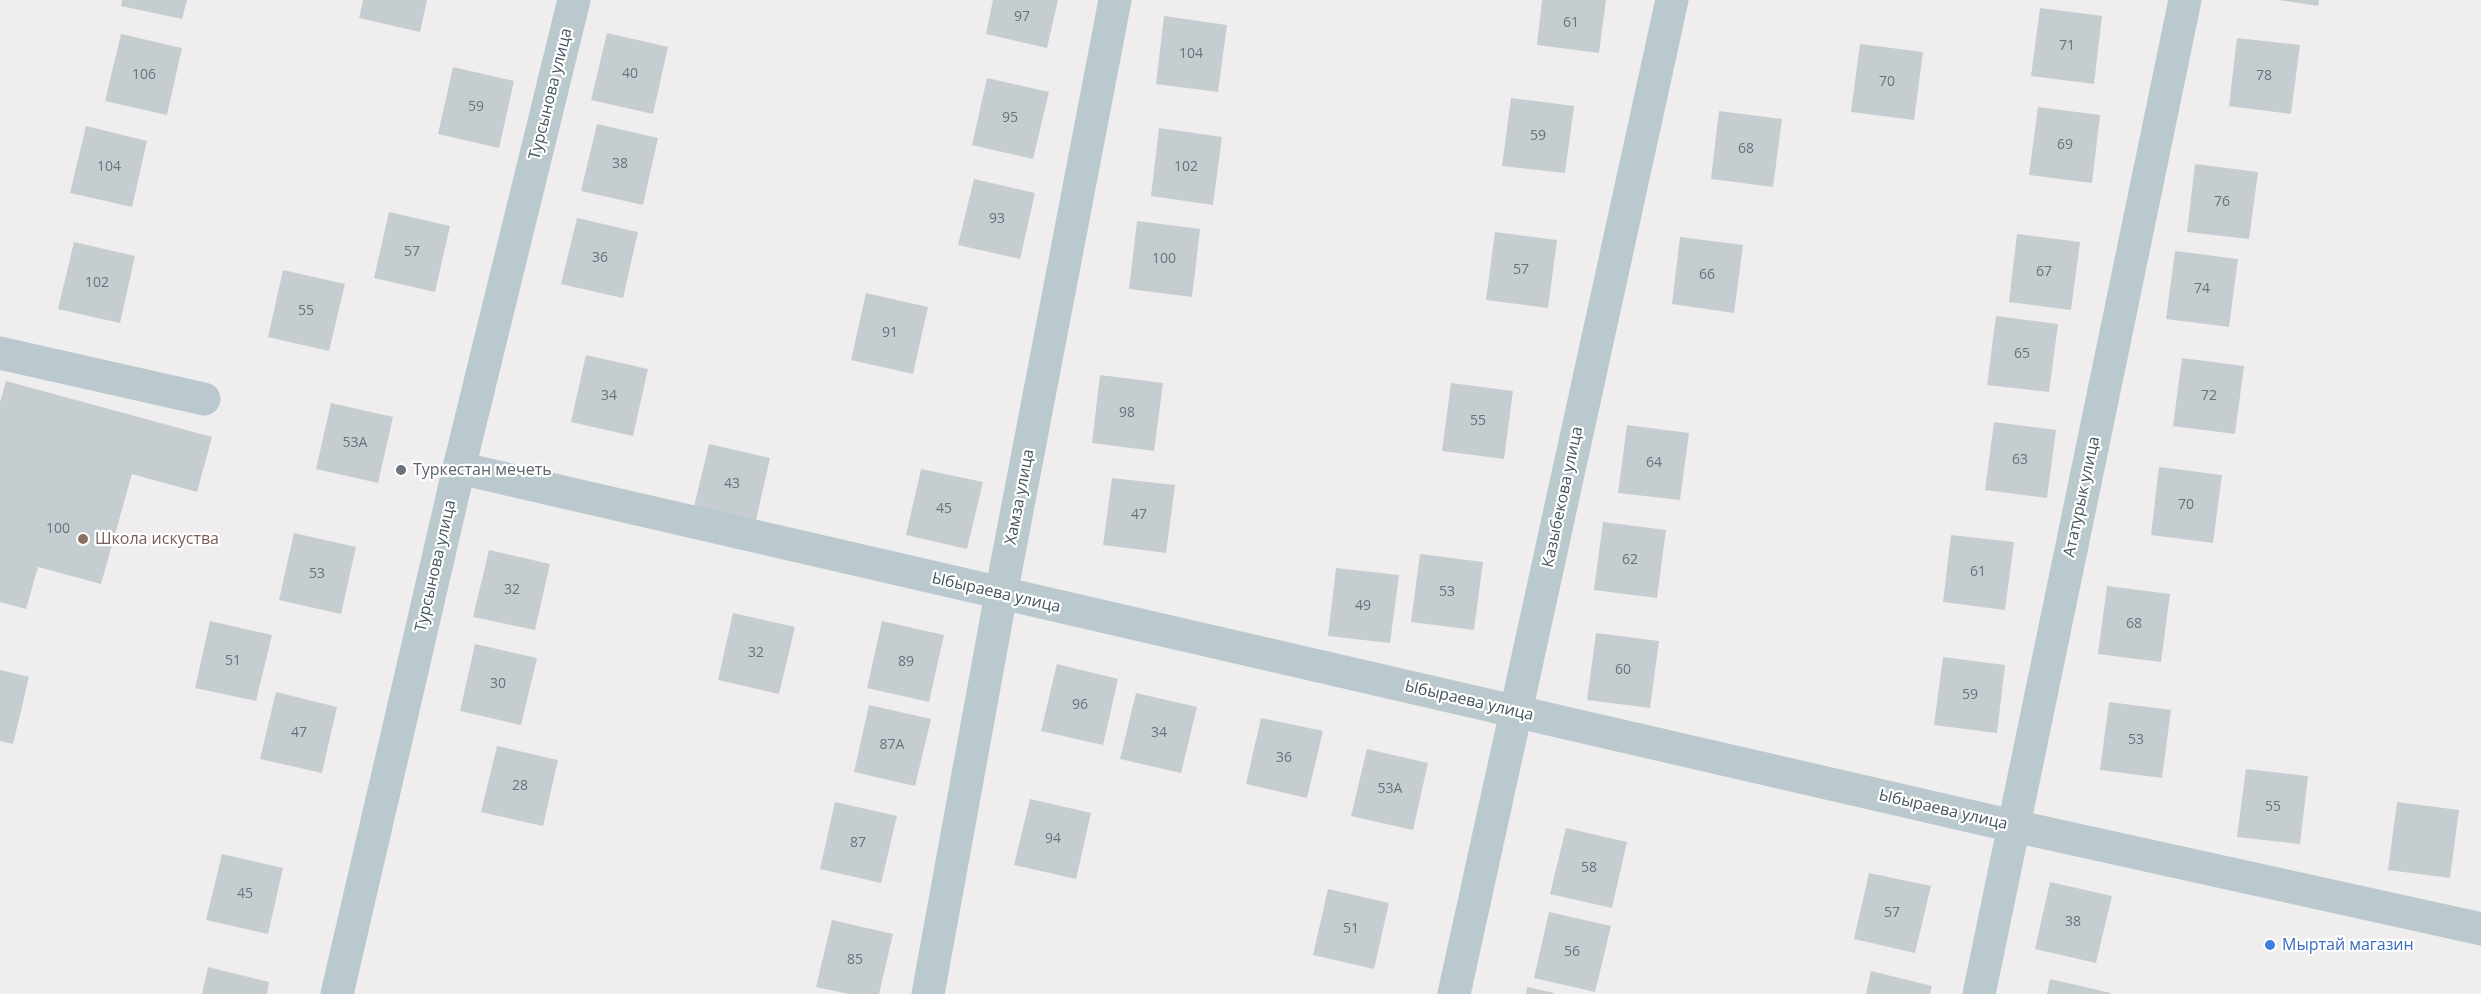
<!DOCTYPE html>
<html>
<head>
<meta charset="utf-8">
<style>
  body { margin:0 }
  canvas { display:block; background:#f0edee }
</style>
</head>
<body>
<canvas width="2481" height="994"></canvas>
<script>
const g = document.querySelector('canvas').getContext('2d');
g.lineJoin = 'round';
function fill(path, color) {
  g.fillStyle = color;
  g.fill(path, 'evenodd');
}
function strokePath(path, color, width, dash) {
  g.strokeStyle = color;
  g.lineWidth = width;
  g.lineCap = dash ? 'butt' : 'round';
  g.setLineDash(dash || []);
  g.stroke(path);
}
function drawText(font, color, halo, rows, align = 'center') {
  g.font = font + ' "Open Sans",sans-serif';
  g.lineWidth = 4.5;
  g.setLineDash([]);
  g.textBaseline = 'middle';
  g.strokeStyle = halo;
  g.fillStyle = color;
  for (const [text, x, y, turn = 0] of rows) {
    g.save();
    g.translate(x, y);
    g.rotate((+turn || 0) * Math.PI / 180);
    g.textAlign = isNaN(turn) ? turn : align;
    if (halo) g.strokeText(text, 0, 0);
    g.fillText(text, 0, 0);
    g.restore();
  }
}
fill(new Path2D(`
  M122 0H187L182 19 121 6Z
  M363 0H427L420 32 359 18Z
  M993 0H1058L1047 48 986 34Z
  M1542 0H1606L1599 53 1537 45Z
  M2279 0H2319L2318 6Z
  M2040 8 2102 16 2094 84 2031 76Z
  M1164 16 1227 25 1218 92 1156 84Z
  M607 33 668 47 653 114 591 100Z
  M121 34 182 48 167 115 105 101Z
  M2237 38 2300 45 2291 114 2229 106Z
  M1860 44 1923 52 1914 120 1851 112Z
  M453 67 514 81 499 148 438 134Z
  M987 78 1049 92 1033 159 972 145Z
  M1511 98 1574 106 1565 173 1502 166Z
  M2038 107 2100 115 2092 183 2029 175Z
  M1719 111 1782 119 1773 187 1711 179Z
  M597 124 658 138 643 205 581 191Z
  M86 126 147 141 132 207 70 193Z
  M1159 128 1222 137 1213 205 1151 196Z
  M2195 164 2258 172 2249 239 2187 232Z
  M974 179 1035 193 1020 259 958 245Z
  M389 212 450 226 435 292 374 278Z
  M577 218 638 232 623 298 561 284Z
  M1137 221 1200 229 1192 297 1129 289Z
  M1495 232 1557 240 1548 308 1486 300Z
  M2017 234 2080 242 2071 310 2009 302Z
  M1680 237 1743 245 1734 313 1672 304Z
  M74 242 135 256 120 323 58 309Z
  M2175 251 2238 259 2229 327 2166 319Z
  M283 270 345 284 329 351 268 337Z
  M866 293 928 307 913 374 851 360Z
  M1996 316 2058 324 2049 392 1987 385Z
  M586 355 648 369 633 436 571 422Z
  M2182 358 2244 366 2235 434 2173 426Z
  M1100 375 1163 383 1154 451 1092 443Z
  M6 381 212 437 197 492 132 474 101 584 38 567 26 609 0 602V402Z
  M1451 383 1513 391 1504 459 1442 451Z
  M331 403 393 417 378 483 316 469Z
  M1994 422 2056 430 2047 498 1985 490Z
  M1627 425 1689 433 1680 500 1618 493Z
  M709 444 770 458 755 525 693 511Z
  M2159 467 2222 475 2213 543 2151 535Z
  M921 469 983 482 967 549 906 535Z
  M1112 478 1175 485 1166 553 1103 545Z
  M1603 522 1666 530 1657 598 1594 590Z
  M294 533 356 547 341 614 279 600Z
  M1951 535 2014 542 2005 610 1943 602Z
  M489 550 550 564 535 630 473 617Z
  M1420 554 1483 562 1474 630 1411 622Z
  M1336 568 1399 575 1390 643 1328 636Z
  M2107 586 2170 594 2161 662 2098 654Z
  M733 613 795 627 779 694 718 680Z
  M210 621 272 635 256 701 195 688Z
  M882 621 944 635 929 702 867 688Z
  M1596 633 1659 641 1650 708 1587 700Z
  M475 644 537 658 521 725 460 711Z
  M1943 657 2005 665 1997 733 1934 725Z
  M1057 664 1118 679 1103 745 1041 731Z
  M0 670 29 677 13 744 0 741Z
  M276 692 337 707 322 773 260 759Z
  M1136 693 1197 707 1181 773 1120 759Z
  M2109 702 2171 710 2162 778 2100 770Z
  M869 705 931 719 915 786 854 772Z
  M1261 718 1323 731 1307 798 1246 784Z
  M497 746 558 760 543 826 481 812Z
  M1367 749 1428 763 1413 830 1351 816Z
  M2246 769 2308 776 2300 844 2237 837Z
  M1030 799 1091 813 1076 879 1014 865Z
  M835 802 897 816 881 883 820 869Z
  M2397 802 2459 810 2450 878 2388 870Z
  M1566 828 1627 842 1612 908 1550 894Z
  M222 854 283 868 268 934 206 920Z
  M1869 873 1931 886 1915 953 1854 939Z
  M2050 882 2112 896 2096 963 2035 949Z
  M1328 889 1389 903 1374 969 1313 955Z
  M1549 912 1611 926 1595 992 1534 978Z
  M832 920 893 934 879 994H849L816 987Z
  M208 967 269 982 267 994H202Z
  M1871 971 1932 986 1930 994H1866Z
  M2050 979 2111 993 2110 994H2047Z
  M1527 987 1554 993V994H1526Z`), '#c6cdd1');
strokePath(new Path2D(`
  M0 353 204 399
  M459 468 1987 820 2481 929
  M337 994 459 468 574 0
  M928 994 1001 594 1115 0
  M1454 994 1672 0
  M1979 994 2185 0`), '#bac9ce', 33);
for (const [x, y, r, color] of [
  [401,470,6,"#6b7280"],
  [83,539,6,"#8d6e63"],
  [2270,945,6,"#3f7fe0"]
]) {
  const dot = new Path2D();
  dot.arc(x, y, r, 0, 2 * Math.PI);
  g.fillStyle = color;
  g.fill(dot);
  strokePath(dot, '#fff', 2);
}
drawText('14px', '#64747a', null, [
  ["97",1022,17],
  ["61",1571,23],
  ["71",2067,46],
  ["104",1191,54],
  ["40",630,74],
  ["106",144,75],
  ["78",2264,76],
  ["70",1887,82],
  ["59",476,107],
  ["95",1010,118],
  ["59",1538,136],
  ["69",2065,145],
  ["68",1746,149],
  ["38",620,164],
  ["104",109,167],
  ["102",1186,167],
  ["76",2222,202],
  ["93",997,219],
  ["57",412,252],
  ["36",600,258],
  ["100",1164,259],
  ["57",1521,270],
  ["67",2044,272],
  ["66",1707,275],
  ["102",97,283],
  ["74",2202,289],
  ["55",306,311],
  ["91",890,333],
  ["65",2022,354],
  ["34",609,396],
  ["72",2209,396],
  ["98",1127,413],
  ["55",1478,421],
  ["53А",355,443],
  ["63",2020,460],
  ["64",1654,463],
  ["43",732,484],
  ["70",2186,505],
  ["45",944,509],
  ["47",1139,515],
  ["100",58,529],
  ["62",1630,560],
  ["61",1978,572],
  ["53",317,574],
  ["32",512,590],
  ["53",1447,592],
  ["49",1363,606],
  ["68",2134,624],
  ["32",756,653],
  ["51",233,661],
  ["89",906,662],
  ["60",1623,670],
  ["30",498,684],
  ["59",1970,695],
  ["96",1080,705],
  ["47",299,733],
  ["34",1159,733],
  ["53",2136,740],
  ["87А",892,745],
  ["36",1284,758],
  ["28",520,786],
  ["53А",1390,789],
  ["55",2273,807],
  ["94",1053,839],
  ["87",858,843],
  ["58",1589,868],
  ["45",245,894],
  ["57",1892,913],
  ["38",2073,922],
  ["51",1351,929],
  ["56",1572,952],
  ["85",855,960]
]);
drawText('16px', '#44565d', '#fff', [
  ["Турсынова улица",551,94,-76],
  ["Хамза улица",1020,497,-79],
  ["Казыбекова улица",1563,497,-78],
  ["Ататурык улица",2082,497,-78],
  ["Турсынова улица",436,566,-77],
  ["Ыбыраева улица",996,593,13],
  ["Ыбыраева улица",1469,701,13],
  ["Ыбыраева улица",1943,810,13]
]);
drawText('16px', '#5b616d', '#fff', [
  ["Туркестан мечеть",413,470]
], 'left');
drawText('16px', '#785e54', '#fff', [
  ["Школа искуства",95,539]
], 'left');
drawText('16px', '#366cbe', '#fff', [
  ["Мыртай магазин",2282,945]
], 'left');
</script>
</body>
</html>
